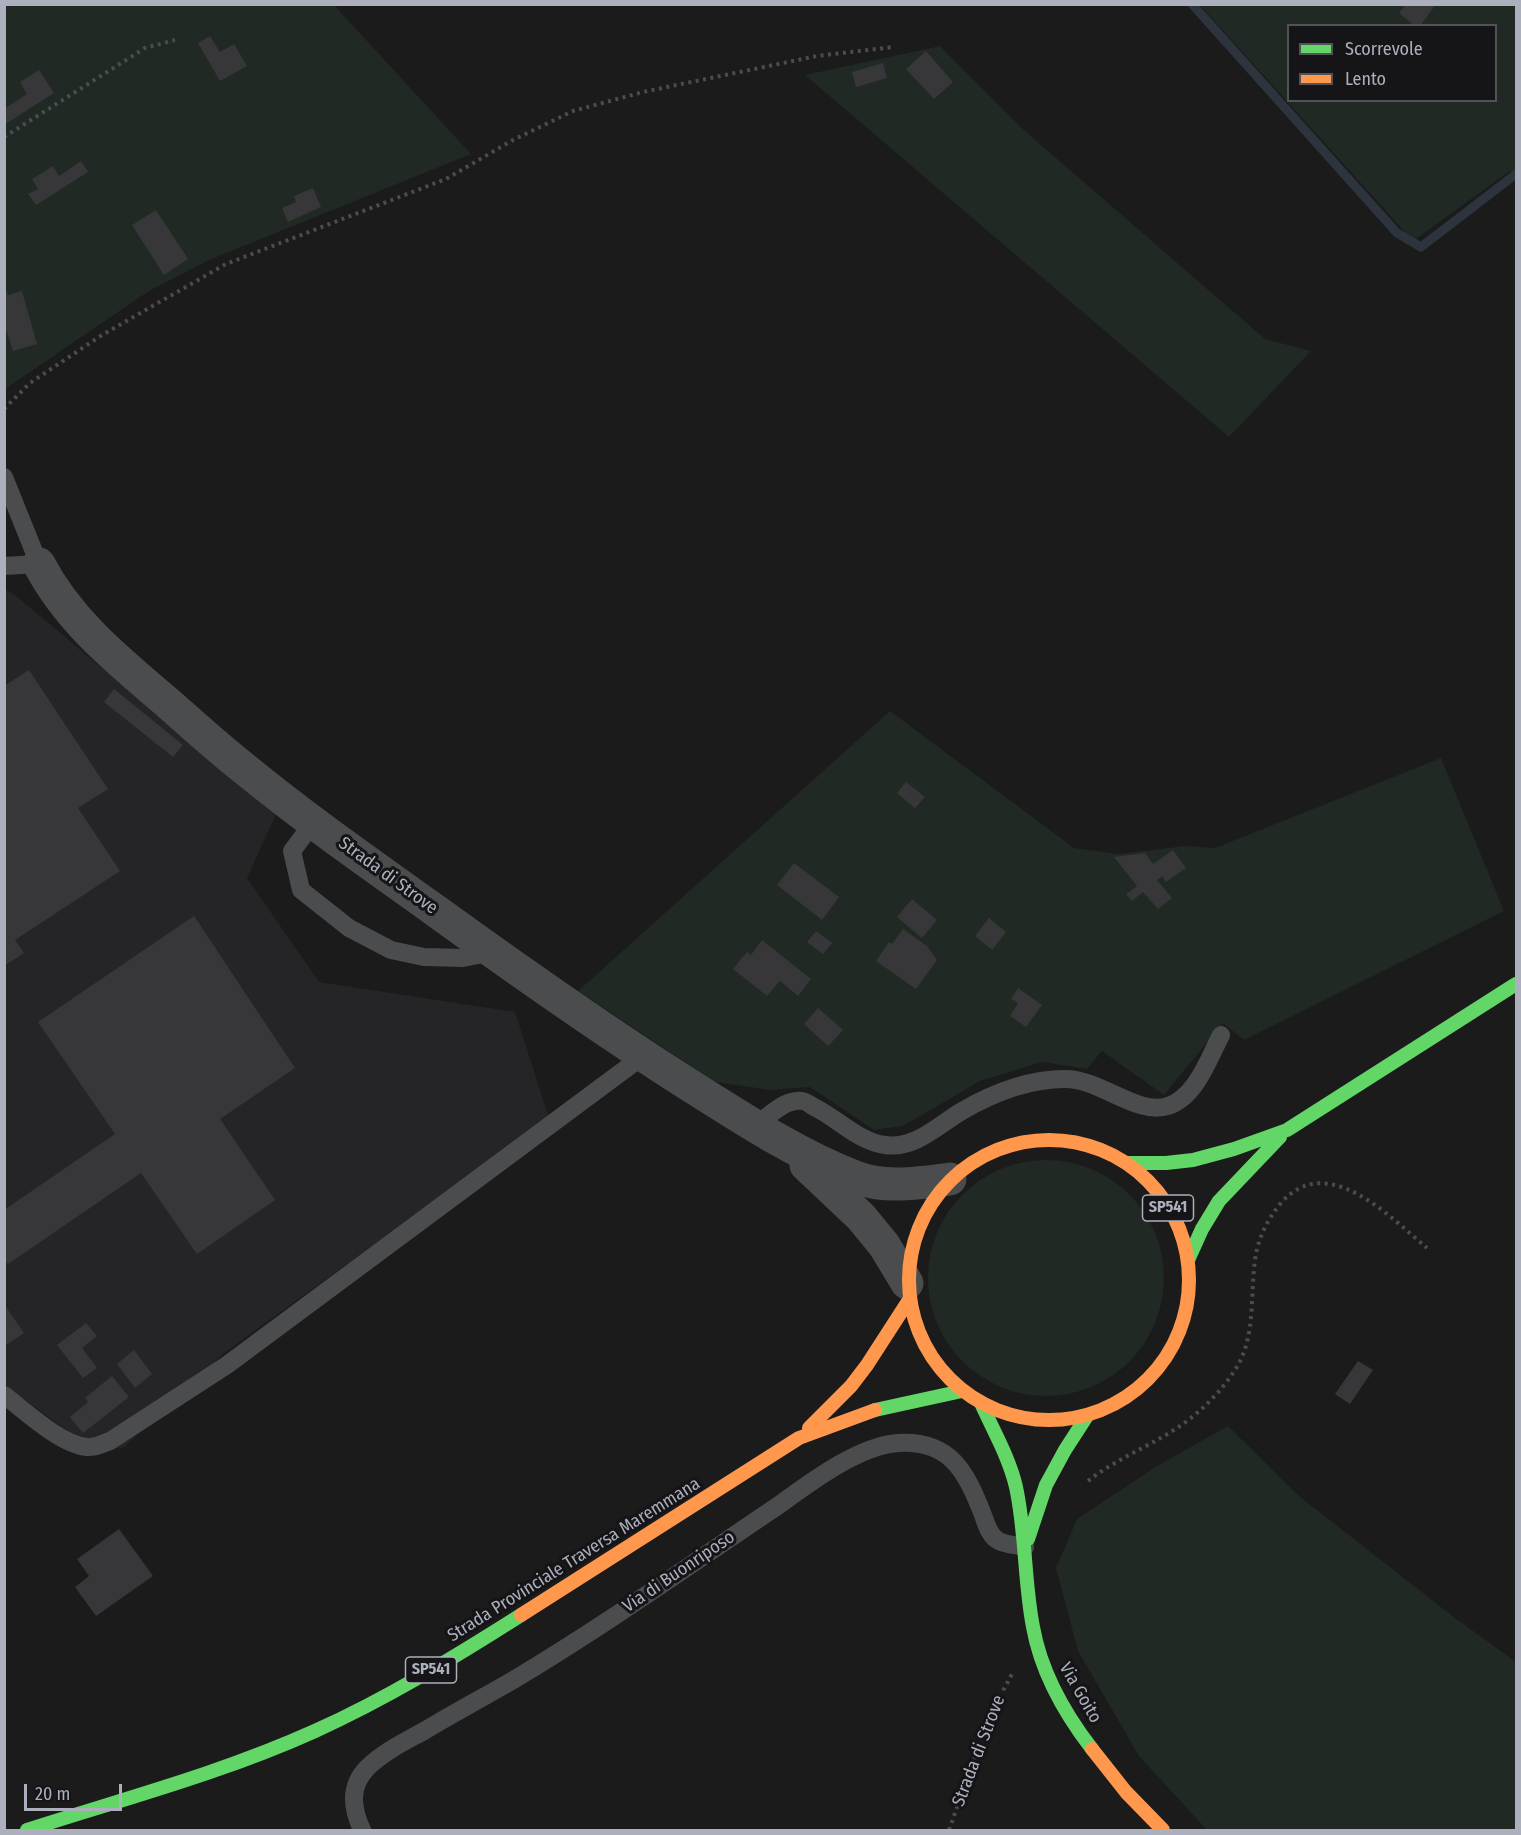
<!DOCTYPE html>
<html>
<head>
<meta charset="utf-8">
<style>
  body { margin:0 }
  #map { position:relative; width:1521px; height:1835px; overflow:hidden; background:#1b1b1b; font-family:"Fira Sans Condensed",sans-serif }
  canvas { display:block }
  .frame { position:absolute; inset:0; border:6px solid #acafbc; pointer-events:none }
  .legend { position:absolute; left:1287px; top:24px; width:210px; height:78px; box-sizing:border-box; background:#151517; border:2px solid #515359; margin:0; padding:8px 10px; list-style:none; font-size:18px; color:#acafbc }
  .legend li { display:flex; align-items:center; gap:12px; height:30px }
  .legend b { width:30px; border:2px solid #515359 }
  .scale { position:absolute; left:24px; top:1784px; width:98px; height:27px; box-sizing:border-box; border:3px solid #acafbc; border-top:0; padding-left:8px; font-size:18px; line-height:21px; white-space:nowrap; color:#acafbc; -webkit-text-stroke:4px #151517; paint-order:stroke }
</style>
</head>
<body>
<div id="map">
<canvas width="1521" height="1835"></canvas>
<div class="frame"></div>
<ul class="legend">
<li><b style="height:8px;background:#63d668"></b>Scorrevole</li>
<li><b style="height:8px;background:#ff974d"></b>Lento</li>
</ul>
<div class="scale">20 m</div>
</div>
<script>
const g = document.querySelector('canvas').getContext('2d');
g.lineJoin = 'round';
function fill(path, color) {
  g.fillStyle = color;
  g.fill(path, 'evenodd');
}
function strokePath(path, color, width, dash) {
  g.strokeStyle = color;
  g.lineWidth = width;
  g.lineCap = dash ? 'butt' : 'round';
  g.setLineDash(dash || []);
  g.stroke(path);
}
function drawText(font, color, halo, rows, align = 'center') {
  g.font = font + ' "Fira Sans Condensed",sans-serif';
  g.lineWidth = 6;
  g.setLineDash([]);
  g.textBaseline = 'middle';
  g.strokeStyle = halo;
  g.fillStyle = color;
  for (const [text, x, y, turn = 0] of rows) {
    g.save();
    g.translate(x, y);
    g.rotate((+turn || 0) * Math.PI / 180);
    g.textAlign = isNaN(turn) ? turn : align;
    if (halo) g.strokeText(text, 0, 0);
    g.fillText(text, 0, 0);
    g.restore();
  }
}
fill(new Path2D(`
  M4 589 15 595 276 814 247 878 319 982 515 1012 549 1118 224 1353 123 1448H108L86 1442 62 1427 5 1385Z`), '#252527');
fill(new Path2D(`
  M5 5H334L471 154 209 260 149 291 5 389Z
  M1200 5H1516V176L1510 171 1413 241ZM1288 26H1496V100H1288Z
  M940 46 1026 132 1265 339 1311 351 1229 437 805 75Z
  M890 711 1074 848 1119 854 1185 846 1215 848 1441 758 1504 911 1244 1040 1223 1023 1164 1095 1102 1051 1087 1069 1042 1062 980 1081 903 1126 874 1130 810 1087 770 1090 715 1082 578 991Z
  M928 1278a118 118 0 1 1 236 0a118 118 0 1 1-236 0Z
  M1228 1426 1299 1496 1455 1618 1516 1662V1830H1207L1139 1756 1078 1651 1056 1568 1077 1519 1157 1466Z`), '#202923');
strokePath(new Path2D(`
  M1192 4 1397 233 1421 247 1516 174`), '#2d343e', 9);
fill(new Path2D(`
  M1406 4H1430L1434 7 1420 26H1415L1399 13Z
  M210 36 220 52 234 44 247 66 220 81 198 43Z
  M926 51 953 82 934 99 906 69Z
  M883 63 887 78 856 87 852 72Z
  M39 70 54 93 4 125V109L27 94 20 82Z
  M81 161 88 172 36 205 28 194 38 189 32 179 53 166 59 176Z
  M313 188 321 207 288 222 282 208 296 202 294 196Z
  M156 210 188 259 164 275 132 225Z
  M4 284 8 295 22 291 37 344 13 351 4 323Z
  M29 670 108 789 78 808 120 871 15 940 24 953 4 966V686Z
  M114 689 183 745 173 757 104 702Z
  M906 782 925 797 915 808 897 793Z
  M1173 850 1186 868 1166 882 1162 876 1157 880 1172 898 1158 909 1143 892 1132 901 1126 894 1137 886 1114 857 1145 853 1153 864Z
  M794 863 839 897 822 920 777 885Z
  M912 899 937 920 922 938 897 917Z
  M194 916 295 1068 220 1119 275 1200 197 1254 141 1173 8 1264 4 1259V1210L115 1134 38 1022Z
  M989 918 1006 932 992 950 975 936Z
  M903 929 927 946 937 960 916 989 876 961 889 942 892 944Z
  M816 931 832 943 823 954 807 942Z
  M762 940 811 979 798 996 780 981 767 996 733 969 747 952 751 955Z
  M1018 988 1042 1005 1026 1027 1010 1016 1018 1003 1011 999Z
  M818 1008 843 1030 828 1046 804 1024Z
  M4 1304 24 1333 6 1345 4 1343Z
  M86 1323 97 1336 82 1348 97 1368 83 1378 57 1345Z
  M134 1350 152 1374 135 1388 117 1364Z
  M1358 1361 1373 1370 1350 1404 1335 1394Z
  M112 1376 129 1397 83 1433 70 1417 88 1402 85 1398Z
  M119 1529 153 1576 96 1616 75 1587 89 1576 77 1559Z`), '#373739');
strokePath(new Path2D(`
  M4 137 145 48 175 40
  M4 409 30 383 102 335 226 264 446 179 513 140 573 111 643 92 817 56 893 47
  M1088 1481C1116 1459 1148 1447 1177 1428 1200 1413 1220 1393 1235 1370 1256 1338 1250 1297 1255 1260 1258 1238 1267 1220 1281 1203 1327 1150 1390 1217 1427 1248
  M949 1830 990 1715 1012 1674`), '#4b4c50', 4, [3, 4.5]);
strokePath(new Path2D(`
  M4 477 39 564 4 566
  M313 823 292 851 301 890 349 928 391 950 424 957 463 958 493 952
  M755 1126C765 1119 777 1107 788 1103 791 1102 799 1100 802 1101 805 1101 811 1105 814 1107 837 1118 859 1142 885 1145 916 1149 938 1125 962 1111 993 1093 1029 1079 1065 1079 1101 1079 1137 1116 1168 1106 1196 1097 1209 1058 1221 1035
  M4 1395C25 1411 61 1445 87 1447 95 1448 102 1444 110 1441L227 1365 643 1056
  M362 1830C352 1808 349 1787 367 1768 383 1752 404 1742 424 1731 452 1714 482 1698 510 1682 602 1627 690 1565 779 1505 811 1482 858 1446 898 1443 951 1440 966 1472 983 1515 986 1524 990 1537 999 1541 1006 1545 1017 1545 1025 1547`), '#4b4c4e', 18);
strokePath(new Path2D(`
  M39 564C69 622 120 662 169 704 194 726 219 749 246 770 307 820 372 865 436 911 523 974 611 1036 702 1093 751 1124 801 1156 855 1177 885 1189 919 1183 950 1179
  M806 1165 861 1217 884 1245 907 1283`), '#4b4c4e', 33);
strokePath(new Path2D(`
  M1128 1163H1166L1193 1160 1234 1149 1287 1130 1516 984
  M1188 1260 1202 1229 1219 1201 1280 1137
  M981 1403C993 1430 1009 1457 1016 1487 1026 1533 1024 1581 1033 1627 1041 1672 1065 1714 1092 1749
  M875 1410 962 1391
  M1028 1539 1046 1485 1065 1450 1087 1416
  M27 1830C123 1799 222 1773 315 1731 386 1699 455 1657 521 1615`), '#63d668', 14);
strokePath(new Path2D(`
  M909 1280a140 140 0 1 1 280 0a140 140 0 1 1-280 0Z
  M809 1428 851 1386 867 1365 909 1300
  M521 1615 799 1438 875 1410
  M1092 1749 1126 1792 1163 1830`), '#ff974d', 14);
for (const [x, y, w] of [
  [1168,1208,51],
  [431,1670,51]
]) {
  const box = new Path2D();
  box.roundRect(x - w / 2, y - 13, w, 26, 4.5);
  g.fillStyle = '#151517';
  g.fill(box);
  strokePath(box, '#acafbc', 1.5);
}
drawText('bold 16px', '#acafbc', null, [
  ["SP541",1168,1208],
  ["SP541",431,1670]
]);
drawText('18px', '#acafbc', '#151517', [
  ["Strada di Strove",388,876,36],
  ["Strada Provinciale Traversa Maremmana",574,1560,-32],
  ["Via di Buonriposo",679,1572,-34],
  ["Via Goito",1080,1693,60],
  ["Strada di Strove",979,1751,-69]
]);
</script>
</body>
</html>
